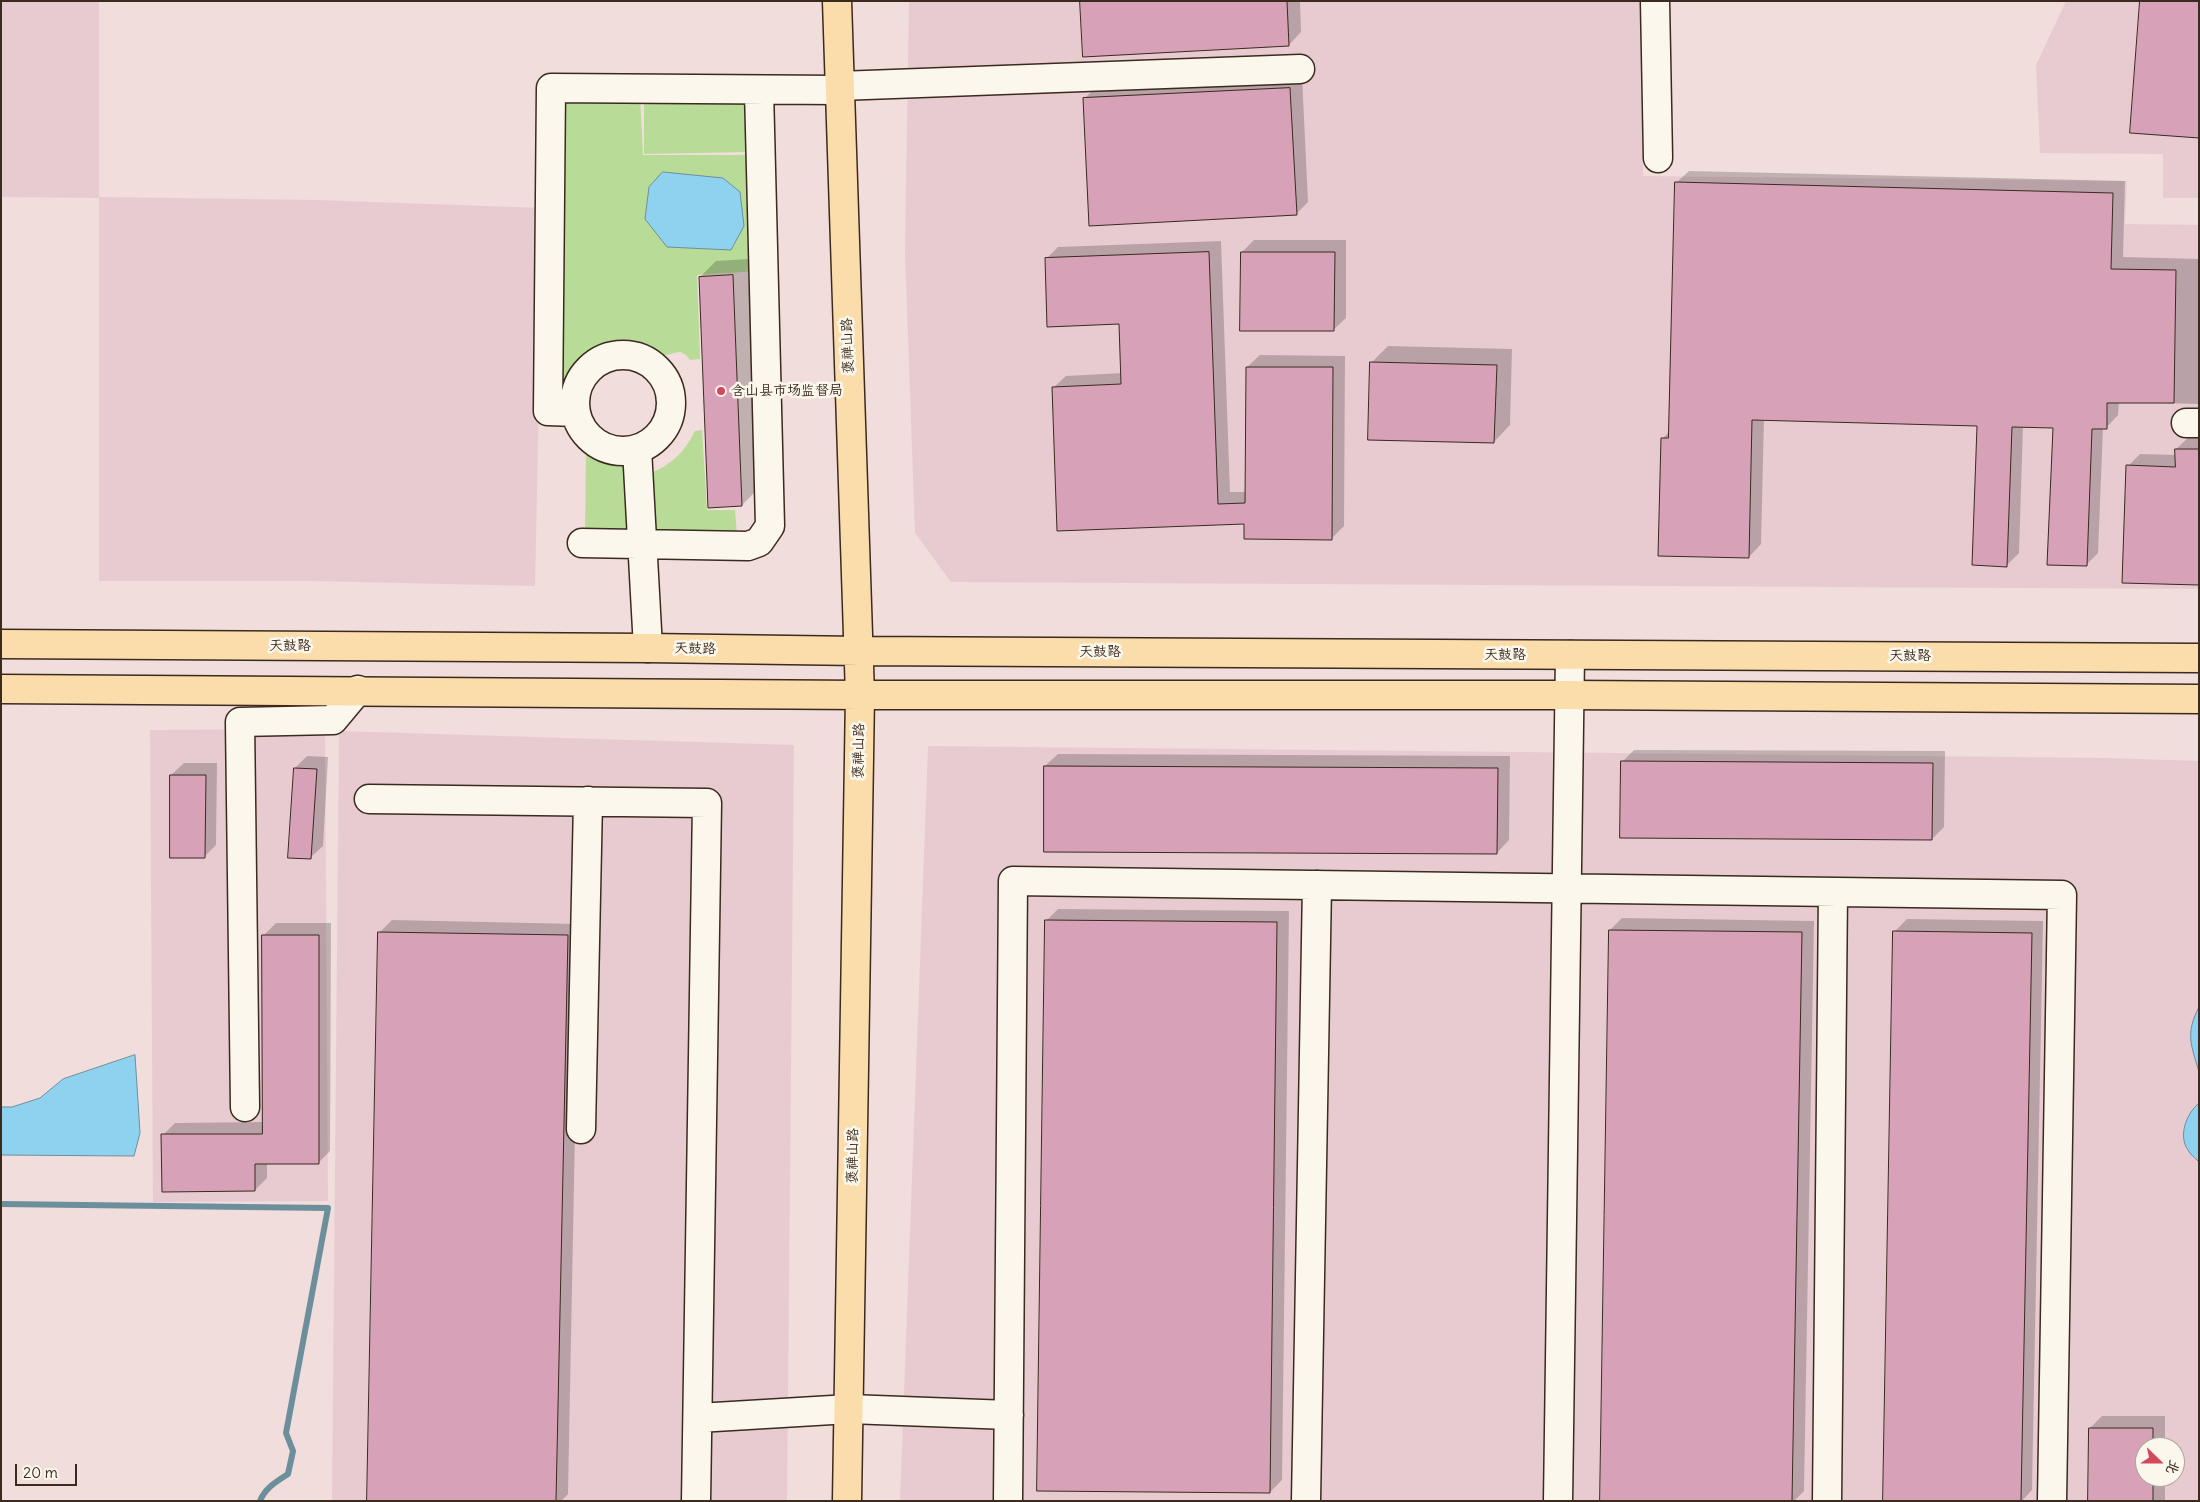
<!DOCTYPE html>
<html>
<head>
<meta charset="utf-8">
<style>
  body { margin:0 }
  #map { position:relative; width:2200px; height:1502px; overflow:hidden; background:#f0dddc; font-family:Delius,"LXGW WenKai TC",sans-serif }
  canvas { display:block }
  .frame { position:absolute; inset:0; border:2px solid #3b2a1e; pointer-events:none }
  .north { position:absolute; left:2135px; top:1437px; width:50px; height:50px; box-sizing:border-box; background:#fbf7ec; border:1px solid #aea59a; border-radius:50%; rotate:112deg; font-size:14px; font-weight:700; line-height:20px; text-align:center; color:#3b2a1e }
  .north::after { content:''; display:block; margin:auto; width:18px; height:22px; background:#d1495b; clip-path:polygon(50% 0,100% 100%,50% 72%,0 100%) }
  .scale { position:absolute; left:15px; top:1464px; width:62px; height:22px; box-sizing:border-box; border:2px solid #3b2a1e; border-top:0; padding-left:6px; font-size:15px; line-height:18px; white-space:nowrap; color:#3b2a1e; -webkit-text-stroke:4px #fbf7ec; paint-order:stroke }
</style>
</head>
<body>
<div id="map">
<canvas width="2200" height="1502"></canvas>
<div class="frame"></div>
<div class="north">北</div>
<div class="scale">20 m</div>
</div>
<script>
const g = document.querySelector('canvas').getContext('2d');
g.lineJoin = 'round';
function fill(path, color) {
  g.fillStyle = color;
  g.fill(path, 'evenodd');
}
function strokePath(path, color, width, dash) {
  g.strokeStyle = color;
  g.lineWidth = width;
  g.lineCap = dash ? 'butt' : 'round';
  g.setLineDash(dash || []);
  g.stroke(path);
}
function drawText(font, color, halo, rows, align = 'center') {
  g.font = font + ' Delius,"LXGW WenKai TC",sans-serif';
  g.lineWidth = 5;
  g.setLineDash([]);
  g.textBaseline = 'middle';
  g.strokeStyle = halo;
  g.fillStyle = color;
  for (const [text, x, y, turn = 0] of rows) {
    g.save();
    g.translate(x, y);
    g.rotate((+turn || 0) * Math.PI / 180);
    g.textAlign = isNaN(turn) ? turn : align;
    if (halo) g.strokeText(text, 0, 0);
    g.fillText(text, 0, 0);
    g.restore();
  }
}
fill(new Path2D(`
  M1 1H99V197L317 200 543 208 535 586 312 581H99V198L1 197Z
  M909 1H1642L1643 176 2127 181 2125 224 2199 225V589L951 582 915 533 905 251Z
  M2066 1H2199V198H2163V154L2040 153 2036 65Z
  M325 729 328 1201 153 1202 150 730Z
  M339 731 794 745 787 1501H332Z
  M928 746 2107 758 2199 761V1501H900ZM2145 1447H2175V1477H2145Z`), '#e8cbd1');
fill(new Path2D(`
  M746 94V152L644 154V95Z
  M640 96 643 155H750L758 271 697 275 700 359 690 360C679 345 676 356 662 355 655 354 648 348 640 347 607 341 576 354 567 388L557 387 562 99Z
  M702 430 707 510H735L737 535H651L649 474C672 464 684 453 695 431Z
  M586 448 614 460 626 461 633 534 585 535Z`), '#b8dc97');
const water = new Path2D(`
  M663 172 723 178 740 192 744 226 731 250 667 247 645 219 649 187Z
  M2199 1007V1072C2191 1044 2185 1034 2199 1007Z
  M135 1055 140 1133 134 1156 1 1155V1107H12L40 1098 63 1079Z
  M2199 1103V1162C2195 1158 2190 1154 2188 1150 2178 1136 2186 1114 2199 1103Z`);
fill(water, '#8ed2f0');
strokePath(water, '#6d8f9c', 1);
fill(new Path2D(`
  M1081 1H1300L1301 32 1289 45Z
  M1302 76 1308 202 1296 214 1084 99 1096 87Z
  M1689 171 2125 181 2123 257 2199 259V404L2119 402 2118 415 2106 428H2103L2098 553 2086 565 2054 426H2023L2019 553 2007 565 1978 425 1764 419 1761 544 1749 557 1662 439 1670 431 1676 183Z
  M1254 240H1346V318L1333 330 1242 252Z
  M1221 241 1230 492H1246L1247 367 1260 355 1345 356 1344 526 1332 538 1246 523 1058 530 1053 388 1066 376 1122 373 1120 323 1046 259 1058 247Z
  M749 259 758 489 742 505 700 277 716 261Z
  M1388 346 1512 349 1510 425 1494 442 1371 363Z
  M2189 437H2199V584L2128 466 2140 454 2176 455V449Z
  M1634 750 1945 751 1944 827 1932 839 1622 762Z
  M1058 754 1510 756 1509 840 1497 853 1045 766Z
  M307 756 328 757 323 846 310 858 295 768Z
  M184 763H217L216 845 204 857 171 775Z
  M1058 909 1289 911 1282 1480 1270 1492 1046 921Z
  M1622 918 1814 921 1804 1491 1794 1501H1601L1610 930Z
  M1907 919 2043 921 2032 1490 2022 1501H1921L1895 931Z
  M392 920 579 924 568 1494 561 1501H368L380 932Z
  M276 923H331L330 1151 318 1163H267V1178L255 1190 163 1135 175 1123 263 1122 264 935Z
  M2102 1416H2165V1447H2145V1477H2165V1501H2089L2090 1428Z`), '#0003');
strokePath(new Path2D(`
  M1 1204 328 1208 286 1433 293 1451 288 1474C277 1481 265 1488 260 1501`), '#6d8f9c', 6);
const building = new Path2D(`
  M1080 1H1287L1289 46 1083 57Z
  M2140 1H2199V138L2130 133Z
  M1290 88 1297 215 1089 226 1083 98Z
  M1675 182 2113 193 2111 269 2176 270 2174 403H2107V429H2092L2087 566 2047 565 2053 428 2012 427 2007 567 1972 565 1977 426 1752 420 1749 558 1658 556 1661 438H1668Z
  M1209 252 1218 504 1245 503 1246 367H1333L1332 540 1244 539V524L1057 531 1052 387 1121 384 1119 324 1047 327 1045 258Z
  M1241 252H1335L1334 331H1240Z
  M733 275 742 506 708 508 699 277Z
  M1370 362 1497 365 1494 443 1368 440Z
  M2175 449H2199V585L2122 583 2126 465 2175 467Z
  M1621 761 1933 763 1932 840 1620 838Z
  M1044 766 1498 768 1497 854 1044 852Z
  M294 768 317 769 311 859 288 858Z
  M170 775H206L205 858H170Z
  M1045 920 1277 922 1270 1493 1037 1491Z
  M1609 930 1802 932 1792 1501H1600Z
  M1893 931 2032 933 2021 1501H1883Z
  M378 932 568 935 556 1501H367Z
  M262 935H319V1164H255V1191L162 1192 161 1134H262Z
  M2089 1428H2153V1447H2145V1477H2153V1501H2088Z`);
fill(building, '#d7a1b7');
strokePath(building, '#3b2a1e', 1);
const minor = new Path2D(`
  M1655 1 1658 158
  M839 86 1300 69
  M575 403a48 48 0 1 1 96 0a48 48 0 1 1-96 0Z
  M576 412 548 411 551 88 839 90
  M2186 423H2199
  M637 449 648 648
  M582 543 748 546 759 542 770 526 759 90
  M369 799 707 803 696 1501
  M245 1107 240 722 333 720 358 690
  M581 1129 588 801
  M698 1418 849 1409 1009 1415
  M1008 1501 1013 881 2062 895 2052 1501
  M1306 1501 1317 885
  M1558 1501 1570 655
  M1827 1501 1833 892`);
const major = new Path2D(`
  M837 1 860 695 847 1501
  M1 644 648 648 859 651 2199 658
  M1 689 860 695H1569L2199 699`);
strokePath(minor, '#3b2a1e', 31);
strokePath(major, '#3b2a1e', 31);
strokePath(minor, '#fbf7ec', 28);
strokePath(major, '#fbddab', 28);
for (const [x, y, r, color] of [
  [721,391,5,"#d1495b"]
]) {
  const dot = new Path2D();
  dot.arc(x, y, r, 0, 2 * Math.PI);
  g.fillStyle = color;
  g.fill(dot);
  strokePath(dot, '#fbf7ec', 2);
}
drawText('14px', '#3b2a1e', '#fbf7ec', [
  ["褒禅山路",848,346,-92],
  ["天鼓路",290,646],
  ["天鼓路",695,649,1],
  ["天鼓路",1100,652],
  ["天鼓路",1505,655],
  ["天鼓路",1910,656],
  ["褒禅山路",859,751,-89],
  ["褒禅山路",853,1156,-89]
]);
drawText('14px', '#3b2a1e', '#fbf7ec', [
  ["含山县市场监督局",731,391]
], 'left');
</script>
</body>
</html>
